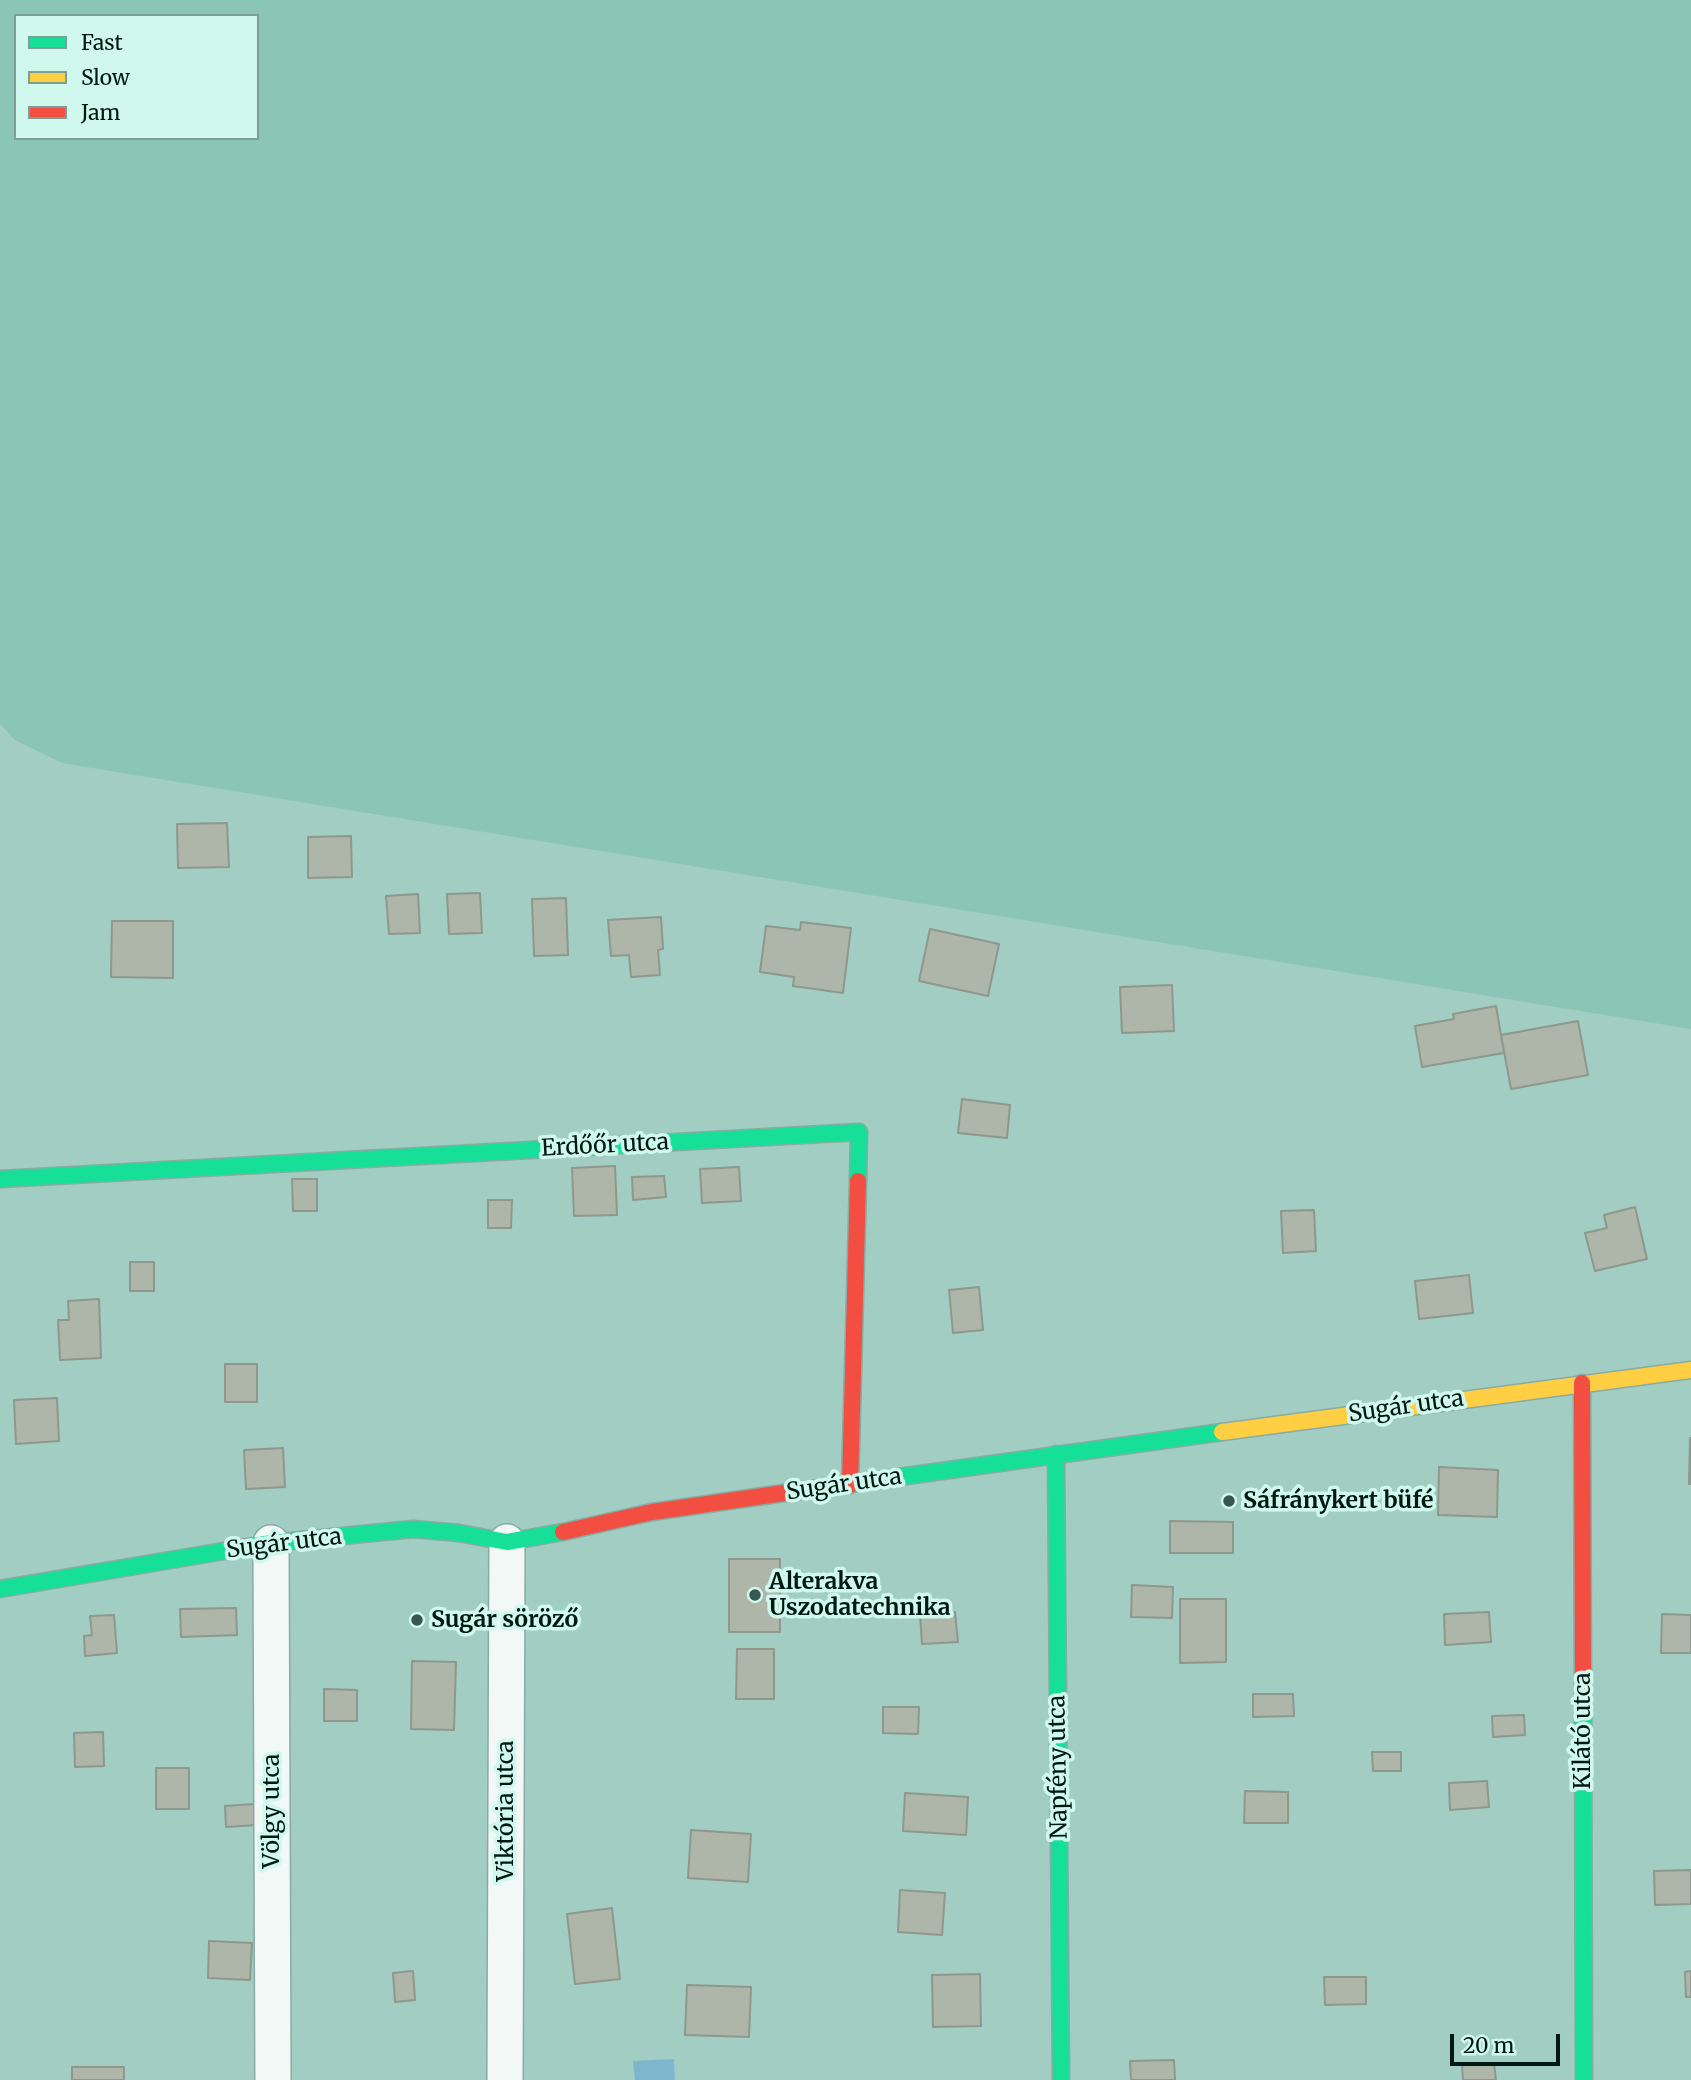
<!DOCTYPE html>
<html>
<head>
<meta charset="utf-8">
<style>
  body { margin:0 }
  #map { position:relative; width:1691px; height:2080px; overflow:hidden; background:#a1cdc2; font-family:Merriweather,serif }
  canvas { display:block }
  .legend { position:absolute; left:14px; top:14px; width:245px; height:126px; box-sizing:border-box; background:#d1f8ed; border:2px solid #7d9e96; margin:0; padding:9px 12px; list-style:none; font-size:21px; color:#001813 }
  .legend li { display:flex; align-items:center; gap:14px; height:35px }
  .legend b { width:35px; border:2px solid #7d9e96 }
  .scale { position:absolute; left:1450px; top:2034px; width:110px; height:32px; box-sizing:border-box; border:4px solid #001813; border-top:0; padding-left:9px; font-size:21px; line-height:24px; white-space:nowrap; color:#001813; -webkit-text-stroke:5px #d1f8ed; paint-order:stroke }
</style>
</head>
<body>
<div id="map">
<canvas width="1691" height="2080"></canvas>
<ul class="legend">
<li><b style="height:9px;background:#16e098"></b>Fast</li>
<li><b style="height:9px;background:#ffcf43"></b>Slow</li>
<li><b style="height:9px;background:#f24e42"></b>Jam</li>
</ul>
<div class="scale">20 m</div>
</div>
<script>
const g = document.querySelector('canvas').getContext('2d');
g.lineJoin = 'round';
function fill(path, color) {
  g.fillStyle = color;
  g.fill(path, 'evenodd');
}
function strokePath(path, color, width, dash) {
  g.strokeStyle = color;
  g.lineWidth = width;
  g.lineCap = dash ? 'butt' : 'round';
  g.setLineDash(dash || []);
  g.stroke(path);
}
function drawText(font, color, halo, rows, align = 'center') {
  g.font = font + ' Merriweather,serif';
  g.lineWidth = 7;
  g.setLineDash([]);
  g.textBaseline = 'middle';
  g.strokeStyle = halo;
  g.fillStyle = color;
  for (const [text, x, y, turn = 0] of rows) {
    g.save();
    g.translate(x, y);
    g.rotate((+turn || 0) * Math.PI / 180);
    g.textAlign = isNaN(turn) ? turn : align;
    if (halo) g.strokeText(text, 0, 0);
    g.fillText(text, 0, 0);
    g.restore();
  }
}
fill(new Path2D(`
  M0 0H1691V1029L62 763 15 740 0 724ZM16 16H257V138H16Z`), '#8ac5b6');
fill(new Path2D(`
  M674 2059 675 2080H635L633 2061Z`), '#7eb7cd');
const building = new Path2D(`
  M227 823 229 867 178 868 177 824Z
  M351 836 352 877 308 878V837Z
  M480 893 482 933 449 934 447 894Z
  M418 894 420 933 389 934 386 896Z
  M566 898 568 955 534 956 532 899Z
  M661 917 663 949 658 950 660 975 631 977 629 955 611 956 608 920Z
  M112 921H173V978L111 977Z
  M801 922 851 928 843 993 793 986 794 977 760 972 766 926 800 930Z
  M930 929 999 944 988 996 919 981Z
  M1172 985 1174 1031 1122 1033 1120 987Z
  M1496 1006 1504 1053 1422 1067 1415 1026 1454 1019 1453 1014Z
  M1578 1021 1588 1075 1511 1089 1501 1035Z
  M962 1099 1010 1105 1007 1138 958 1133Z
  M615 1166 617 1215 574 1216 572 1168Z
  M739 1167 741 1201 702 1203 700 1169Z
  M664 1176 666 1197 633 1200 632 1177Z
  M292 1179H317V1211H293Z
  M488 1200H512L511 1228H488Z
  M1635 1207 1647 1259 1595 1271 1585 1233 1607 1228 1604 1215Z
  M1314 1210 1316 1251 1283 1253 1281 1211Z
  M130 1262H154V1291H130Z
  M1469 1275 1473 1313 1419 1319 1415 1281Z
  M979 1287 983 1330 953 1333 949 1290Z
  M99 1299 101 1358 60 1360 58 1320H69L68 1301Z
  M225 1364H257V1402H225Z
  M57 1398 59 1441 16 1444 14 1400Z
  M1690 1438H1691V1484H1689Z
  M283 1448 285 1487 246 1489 244 1450Z
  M1439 1467 1498 1470 1497 1517 1438 1515Z
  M1170 1521 1233 1522V1553H1170Z
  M729 1559H780V1632H729Z
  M1132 1585 1173 1587 1172 1618 1131 1617Z
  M1180 1599H1226V1662L1180 1663Z
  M236 1608 237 1635 181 1637 180 1609Z
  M955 1612 958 1642 922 1644 920 1614Z
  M1489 1612 1491 1642 1445 1645 1444 1614Z
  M1662 1614 1691 1615V1653H1661Z
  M114 1615 117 1653 85 1656 84 1636 92 1635 90 1616Z
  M737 1649H774V1699H736Z
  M412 1661 456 1662 454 1730 411 1729Z
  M324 1689 357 1690V1721H324Z
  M1253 1694H1293L1294 1716 1253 1717Z
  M883 1707H919L918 1734 883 1733Z
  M1524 1715 1525 1735 1493 1737 1492 1716Z
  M103 1732 104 1766 75 1767 74 1733Z
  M1372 1752H1401V1771H1373Z
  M156 1768H189V1809H156Z
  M1487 1781 1489 1807 1450 1810 1449 1783Z
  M1245 1791 1288 1792V1823H1244Z
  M905 1793 968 1797 966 1835 903 1831Z
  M255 1804 257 1825 226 1827 225 1806Z
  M691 1830 751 1834 748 1882 688 1878Z
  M1691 1870V1904L1655 1905 1654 1871Z
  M900 1890 945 1893 942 1935 898 1932Z
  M612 1908 620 1979 575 1984 567 1914Z
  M209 1941 252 1943 250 1980 208 1978Z
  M413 1971 415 2000 395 2002 393 1973Z
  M1691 1971V1997H1686L1685 1972Z
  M980 1974 981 2026 933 2027 932 1975Z
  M1324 1977H1366V2004L1325 2005Z
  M687 1985 751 1987 749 2037 685 2035Z
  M1174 2060 1175 2080H1131L1130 2061Z
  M1494 2063 1496 2080H1463L1462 2065Z
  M72 2067H124V2080H72Z`);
fill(building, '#adb6a9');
strokePath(building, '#8e988c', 2);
const street = new Path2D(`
  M271 1543 273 2080
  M505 2080 507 1542`);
const fast = new Path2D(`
  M0 1179 859 1132 858 1181
  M1056 1454 1061 2080
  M784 1493 1222 1432
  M0 1589 271 1543 413 1529 459 1533 507 1542 563 1532
  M1583 1697 1584 2080`);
const slow = new Path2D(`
  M1222 1432 1691 1370`);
const jam = new Path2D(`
  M1582 1383 1583 1697
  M850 1485 858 1181
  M563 1532 652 1512 784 1493`);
strokePath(street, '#88aba3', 38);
strokePath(fast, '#88aba3', 19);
strokePath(slow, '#88aba3', 19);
strokePath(jam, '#88aba3', 19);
strokePath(street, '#f1f8f6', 35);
strokePath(fast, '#16e098', 16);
strokePath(slow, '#ffcf43', 16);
strokePath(jam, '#f24e42', 16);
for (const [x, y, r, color] of [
  [1229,1501,7,"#385750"],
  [755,1595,7,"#385750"],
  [417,1620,7,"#385750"]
]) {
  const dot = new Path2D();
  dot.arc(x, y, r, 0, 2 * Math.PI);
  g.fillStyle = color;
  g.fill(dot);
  strokePath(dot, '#d1f8ed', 2.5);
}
drawText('23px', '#001813', '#d1f8ed', [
  ["Erdőőr utca",605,1146,-3],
  ["Sugár utca",1406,1407,-8],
  ["Sugár utca",844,1485,-8],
  ["Sugár utca",284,1544,-7],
  ["Kilátó utca",1583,1731,-90],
  ["Napfény utca",1059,1767,-91],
  ["Völgy utca",272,1811,-90],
  ["Viktória utca",506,1811,-90]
]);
drawText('bold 23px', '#001813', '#d1f8ed', [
  ["Sáfránykert büfé",1243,1501],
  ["Alterakva",769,1582],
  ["Uszodatechnika",769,1608],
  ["Sugár söröző",431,1620]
], 'left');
</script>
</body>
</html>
